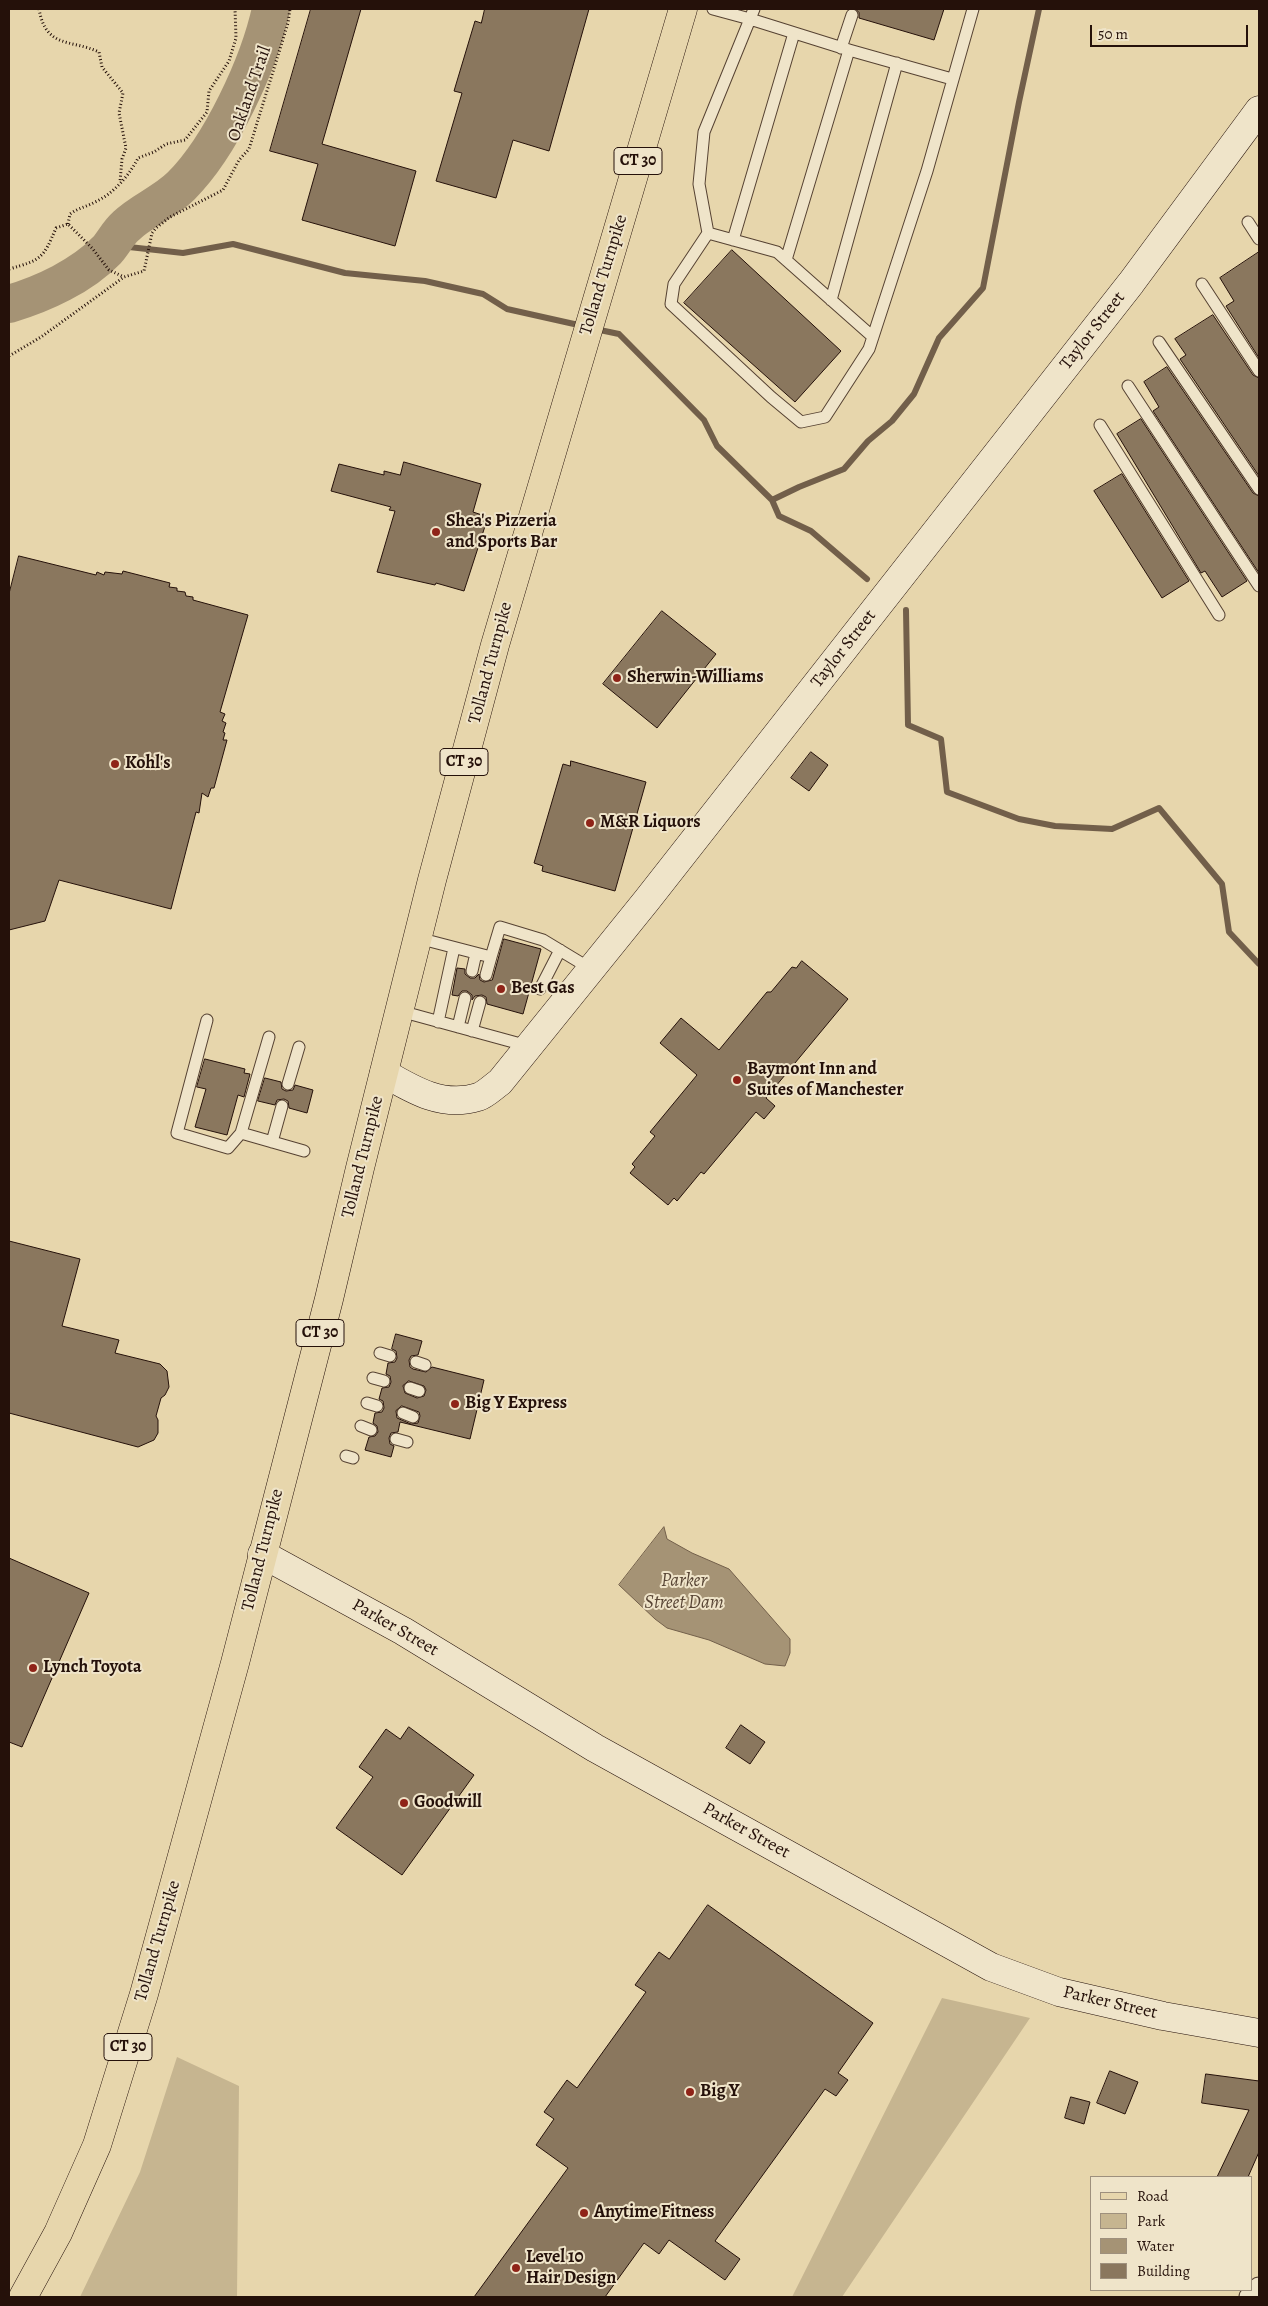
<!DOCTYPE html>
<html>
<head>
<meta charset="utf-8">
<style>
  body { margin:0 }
  #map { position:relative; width:1268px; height:2306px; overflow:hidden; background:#e7d6ac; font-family:Alegreya,serif }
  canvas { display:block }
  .frame { position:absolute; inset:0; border:10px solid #25110a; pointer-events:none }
  .legend { position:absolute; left:1090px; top:2176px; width:162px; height:115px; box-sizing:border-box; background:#efe4c9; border:1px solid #9e907d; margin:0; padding:6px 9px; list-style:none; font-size:15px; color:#25110a }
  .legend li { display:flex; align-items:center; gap:10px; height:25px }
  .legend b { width:25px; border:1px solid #9e907d }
  .scale { position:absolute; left:1090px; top:25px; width:158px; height:22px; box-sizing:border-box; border:2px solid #25110a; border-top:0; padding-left:6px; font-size:15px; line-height:18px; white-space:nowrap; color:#25110a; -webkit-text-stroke:4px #efe4c9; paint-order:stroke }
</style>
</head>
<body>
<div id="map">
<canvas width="1268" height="2306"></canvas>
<div class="frame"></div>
<ul class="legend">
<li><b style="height:6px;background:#e7d6ac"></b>Road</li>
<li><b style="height:14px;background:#c6b590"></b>Park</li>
<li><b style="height:14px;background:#a59375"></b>Water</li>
<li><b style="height:14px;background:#8a775e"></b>Building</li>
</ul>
<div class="scale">50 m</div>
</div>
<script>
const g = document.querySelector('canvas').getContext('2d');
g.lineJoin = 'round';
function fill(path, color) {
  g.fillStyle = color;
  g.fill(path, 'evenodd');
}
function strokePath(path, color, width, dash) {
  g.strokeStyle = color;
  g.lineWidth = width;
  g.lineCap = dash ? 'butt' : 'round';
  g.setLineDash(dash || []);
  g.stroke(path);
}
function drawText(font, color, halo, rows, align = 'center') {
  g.font = font + ' Alegreya,serif';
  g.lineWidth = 4;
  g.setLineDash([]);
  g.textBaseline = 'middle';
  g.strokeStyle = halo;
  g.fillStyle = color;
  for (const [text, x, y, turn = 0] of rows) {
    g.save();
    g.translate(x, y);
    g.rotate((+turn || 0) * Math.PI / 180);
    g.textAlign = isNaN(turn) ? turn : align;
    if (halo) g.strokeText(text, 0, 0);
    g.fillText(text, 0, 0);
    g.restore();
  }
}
fill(new Path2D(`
  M942 1998 1030 2018 842 2297H792Z
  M177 2057 239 2086 237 2297H80L140 2172Z`), '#c6b590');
const water = new Path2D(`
  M664 1527 667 1539 692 1553 729 1569 790 1639V1653L785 1666 765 1664 709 1640 667 1628 655 1619 619 1585Z`);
fill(water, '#a59375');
strokePath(water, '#725f4a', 1);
strokePath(new Path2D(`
  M111 245 183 253 233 244 345 273 425 281 483 294 507 309 583 326
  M595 329 619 334 704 420 717 446 772 500 799 487 844 469 868 441 892 421 914 394 939 338 983 288 1019 102 1039 9
  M772 500 779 516 811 531 867 579
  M906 610 908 725 941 739 947 792 1019 819 1055 826 1112 829 1159 808 1222 884 1229 932 1259 964`), '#725f4a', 6);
strokePath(new Path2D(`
  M9 304C43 294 82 276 107 250 114 242 118 233 126 226 141 211 164 203 181 186 221 146 259 64 271 9`), '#a59375', 38);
const building = new Path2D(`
  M311 9H361L322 144 416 171 395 246 302 220 318 164 270 151Z
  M485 9H589L549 151 513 140 496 198 436 181 462 93 454 91 475 21 481 23Z
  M856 9H944L934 40 859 18V13Z
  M732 250 841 351 795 402 684 303Z
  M1259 252V358L1226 306 1234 301 1220 278Z
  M1213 315 1253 375 1259 378V476L1180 359 1186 355 1175 339Z
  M1167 367 1253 493 1259 496V573L1153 411 1159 407 1144 382Z
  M1141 419 1247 581 1222 597 1205 571 1201 573 1117 434Z
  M404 462 481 484 473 512 488 517 464 591 436 583 435 585 377 572 395 511 389 510 391 507 331 491 339 464 384 475V471L400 475Z
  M1122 474 1189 581 1162 598 1094 491Z
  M19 556 96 575 97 572 104 575 105 572 122 574 123 571 170 583 169 587 177 588V591L185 592 186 596 193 597V600L248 615 220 712 225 714 222 721 226 723 223 732 225 733 223 740H227L214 788H211L208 797 202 793 199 813 196 812 171 909 59 880 45 921 9 930V594Z
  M662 611 716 654 657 728 603 684Z
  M811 752 828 765 809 791 791 778Z
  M571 761 646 782 615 891 542 871 543 866 534 863 563 764 570 766Z
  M504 939 541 949 523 1014 487 1004 486 997 482 995 475 996 472 1000V995L467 991H462L458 996 452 995 457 968 465 969V974L470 978H475L479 974 480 980 484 982 492 980Z
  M802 961 848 999 766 1098 775 1106 764 1119 756 1112 704 1174 701 1172 677 1201 674 1198 668 1205 630 1173 635 1167 632 1164 655 1136 650 1132 697 1075 660 1043 681 1018 719 1050 767 992H771L792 967 796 968Z
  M205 1059 245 1069 244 1073 250 1074 244 1097 238 1095 227 1135 195 1127 206 1089 197 1087Z
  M265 1078 281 1082 282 1089 286 1091 293 1090 295 1085 313 1090 307 1113 289 1108 288 1101 284 1099 277 1100 275 1105 258 1101Z
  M9 1241 80 1259 62 1326 119 1340 115 1353 160 1364 167 1371 169 1387 165 1395 161 1398 156 1416 158 1420V1433L154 1440 138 1447 9 1413Z
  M396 1334 422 1341 418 1355 411 1356 409 1360 410 1367 413 1369 426 1372 432 1367 484 1380 470 1439 400 1422 398 1432 391 1433 389 1438 390 1444 394 1446 391 1457 365 1450 369 1437 375 1436 378 1432 377 1426 373 1423 375 1413 382 1412 384 1408 383 1401 379 1399 382 1388 389 1387 391 1382 390 1376 386 1374 388 1363 395 1362 397 1358 396 1351 392 1349ZM409 1381 424 1386 426 1390 424 1396 417 1398 405 1393 403 1386ZM402 1406 419 1412 420 1416 418 1423 411 1424 397 1418 396 1411Z
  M9 1558 89 1593 22 1747 9 1742Z
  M741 1725 765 1742 750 1764 726 1748Z
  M409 1727 474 1775 402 1875 336 1828 373 1777 359 1767 386 1729 400 1739Z
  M708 1905 873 2023 838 2073 848 2080 836 2096 825 2089 715 2241 740 2259 725 2280 669 2240 659 2254 644 2243 605 2297H474L568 2168 536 2145 554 2119 544 2112 567 2080 577 2088 646 1992 635 1985 659 1952 669 1959Z
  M1110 2071 1138 2082 1125 2114 1097 2103Z
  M1206 2074 1259 2081V2152L1248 2177H1217L1249 2110 1202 2103Z
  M1071 2097 1090 2102 1084 2124 1065 2118Z`);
fill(building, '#8a775e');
strokePath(building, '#25110a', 1);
const lane = new Path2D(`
  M713 9 750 19 704 132 699 184 708 233 674 284 671 304 771 397 801 422 825 417 869 349 927 171 973 9
  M754 9 750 19 849 50
  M841 48 852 15
  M1248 222 1259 239
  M708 233 777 252 873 337
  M733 240 794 33
  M786 260 849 50 952 79
  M1202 284 1259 371
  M831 300 897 63
  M1159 342 1259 489
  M1128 386 1259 586
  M1100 425 1219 615
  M418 938 491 957 500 927 543 940 591 969
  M472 971 476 953
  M486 975 491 957
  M540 989 560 950
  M400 1011 528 1046
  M207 1020 177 1133 228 1148 241 1133 304 1151
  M438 1022 454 948
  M458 1027 465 998
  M472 1031 480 1002
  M288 1084 299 1047
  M241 1133 269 1037
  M272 1142 282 1106
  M380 1353 390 1356
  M416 1362 425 1365
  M373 1378 384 1381
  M410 1388 419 1391
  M367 1403 377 1406
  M403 1413 413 1417
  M361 1426 371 1430
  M396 1439 407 1442
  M346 1456 353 1458`);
const street = new Path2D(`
  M1250 2297 1259 2288`);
const secondary = new Path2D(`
  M384 1073C413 1090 443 1108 478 1097 485 1095 493 1087 500 1082L647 900 1131 283 1259 110
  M262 1554 403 1631 595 1748 991 1967 1059 1992 1163 2016 1259 2033`);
const primary = new Path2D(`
  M23 2297 58 2233 97 2145 144 1994 235 1663 329 1299 360 1168 432 880 495 645 683 9`);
strokePath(lane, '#564232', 13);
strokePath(street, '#564232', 23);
strokePath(secondary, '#25110a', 29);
strokePath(primary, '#25110a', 29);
strokePath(new Path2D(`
  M39 9C46 49 71 39 99 52L102 67 123 93 119 113 126 148 122 159 120 182
  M68 224 70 214C78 208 86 207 95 202 113 194 129 176 138 158L154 152 166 144 185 140 207 112 209 91 229 61 236 38 235 9
  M9 269C41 260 43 259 56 228L68 224 92 248 109 270 124 277
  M9 356 41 337 124 277 144 271 152 233 156 228 170 217 223 190 239 160 249 149 288 23 290 9`), '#25110a', 3, [1, 2.5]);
strokePath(lane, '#efe4c9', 11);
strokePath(street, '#efe4c9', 21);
strokePath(secondary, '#efe4c9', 28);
strokePath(primary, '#e7d6ac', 28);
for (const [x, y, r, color] of [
  [436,532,5,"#8f2418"],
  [617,678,5,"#8f2418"],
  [115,764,5,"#8f2418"],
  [590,823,5,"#8f2418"],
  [501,989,5,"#8f2418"],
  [737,1080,5,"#8f2418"],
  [455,1404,5,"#8f2418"],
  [33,1668,5,"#8f2418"],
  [404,1803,5,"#8f2418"],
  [690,2092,5,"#8f2418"],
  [584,2213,5,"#8f2418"],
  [516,2268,5,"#8f2418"]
]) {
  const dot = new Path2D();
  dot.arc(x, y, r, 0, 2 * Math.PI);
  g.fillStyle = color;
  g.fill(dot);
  strokePath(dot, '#efe4c9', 2);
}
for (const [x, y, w] of [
  [638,161,48],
  [464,762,48],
  [320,1333,48],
  [128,2047,48]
]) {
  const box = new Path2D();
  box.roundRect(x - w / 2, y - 13.5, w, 27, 4);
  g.fillStyle = '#efe4c9';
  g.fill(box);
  strokePath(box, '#25110a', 1);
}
drawText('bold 16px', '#25110a', null, [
  ["CT 30",638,161],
  ["CT 30",464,762],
  ["CT 30",320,1333],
  ["CT 30",128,2047]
]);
drawText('18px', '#25110a', '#efe4c9', [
  ["Oakland Trail",250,94,-71],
  ["Tolland Turnpike",604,275,-73],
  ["Taylor Street",1093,331,-52],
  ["Taylor Street",844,649,-52],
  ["Tolland Turnpike",491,663,-75],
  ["Tolland Turnpike",363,1157,-76],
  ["Tolland Turnpike",263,1550,-76],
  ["Parker Street",395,1628,30],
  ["Parker Street",746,1831,29],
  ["Tolland Turnpike",158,1941,-74],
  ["Parker Street",1110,2003,13]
]);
drawText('bold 18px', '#25110a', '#efe4c9', [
  ["Shea's Pizzeria",446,522],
  ["and Sports Bar",446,543],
  ["Sherwin-Williams",627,678],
  ["Kohl's",125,764],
  ["M&R Liquors",600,823],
  ["Best Gas",511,989],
  ["Baymont Inn and",747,1070],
  ["Suites of Manchester",747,1091],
  ["Big Y Express",465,1404],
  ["Lynch Toyota",43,1668],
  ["Goodwill",414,1803],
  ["Big Y",700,2092],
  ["Anytime Fitness",594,2213],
  ["Level 10",526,2258],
  ["Hair Design",526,2279]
], 'left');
drawText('italic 19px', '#584535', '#efe4c9', [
  ["Parker",684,1581],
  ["Street Dam",684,1603]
]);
</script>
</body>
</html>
